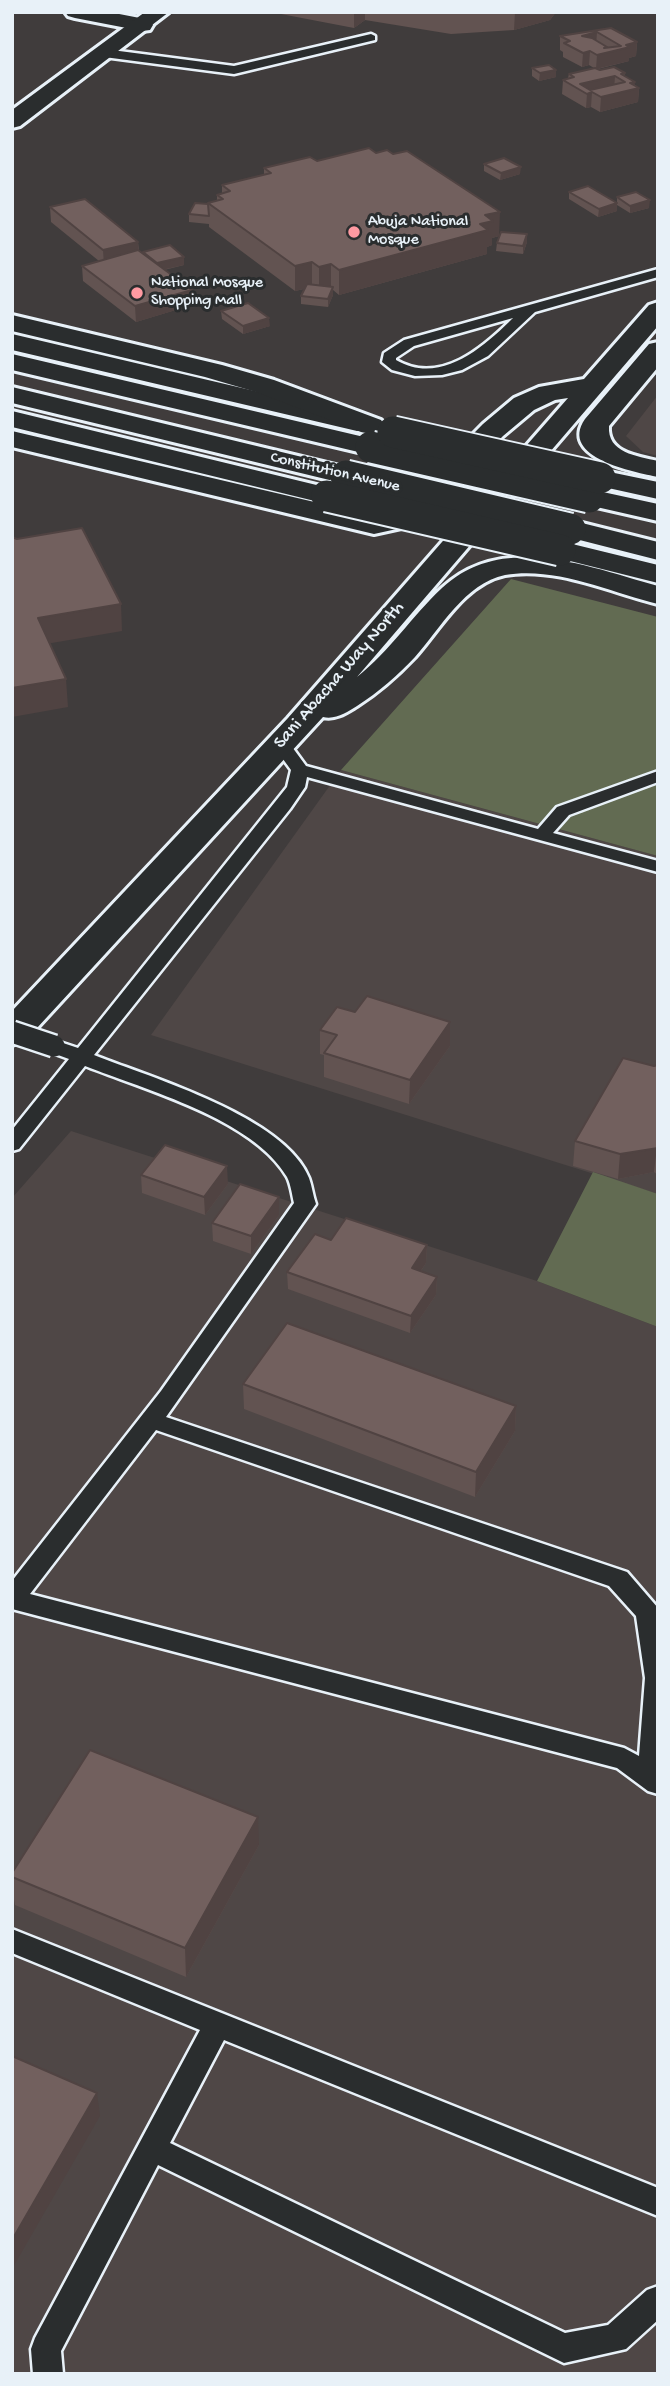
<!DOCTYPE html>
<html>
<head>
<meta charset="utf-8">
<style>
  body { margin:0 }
  #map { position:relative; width:670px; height:2386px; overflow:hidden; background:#403c3c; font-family:"Gochi Hand",sans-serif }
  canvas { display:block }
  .frame { position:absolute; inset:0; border:14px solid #e8f1f8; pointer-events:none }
</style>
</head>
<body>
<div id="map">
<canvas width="670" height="2386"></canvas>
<div class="frame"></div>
</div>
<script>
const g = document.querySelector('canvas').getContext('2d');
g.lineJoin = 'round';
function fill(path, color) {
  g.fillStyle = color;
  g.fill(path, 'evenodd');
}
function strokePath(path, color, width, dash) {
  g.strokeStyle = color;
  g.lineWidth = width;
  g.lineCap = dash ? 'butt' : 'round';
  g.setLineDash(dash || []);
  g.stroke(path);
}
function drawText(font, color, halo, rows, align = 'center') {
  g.font = font + ' "Gochi Hand",sans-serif';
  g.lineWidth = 6;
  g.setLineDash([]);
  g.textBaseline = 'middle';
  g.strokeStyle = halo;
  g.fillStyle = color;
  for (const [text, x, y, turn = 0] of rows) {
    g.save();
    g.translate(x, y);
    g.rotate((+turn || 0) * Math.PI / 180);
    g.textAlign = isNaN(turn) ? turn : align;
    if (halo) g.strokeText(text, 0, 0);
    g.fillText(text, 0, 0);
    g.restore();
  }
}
fill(new Path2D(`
  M658 395V456L643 452 626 436Z
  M341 770 658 856V1194L151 1035Z
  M71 1131 537 1281 658 1327V2374H12V1198Z`), '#4f4746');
fill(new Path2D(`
  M511 579 658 617V856L341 770Z
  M593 1172 658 1194V1327L537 1281Z`), '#626b52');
const lane = new Path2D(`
  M371 34 375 36V40L234 74 104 57 98 53 104 49 234 66Z
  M658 269V277L535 312 488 356 462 370 442 375 415 376 392 370 382 362 384 353 404 340ZM513 318C484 347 440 386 396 360V358L414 346Z
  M281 739 287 740 306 766 538 829 557 807 658 771V782L569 815 553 833 658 861V872L307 777 305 787 290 809 94 1055C152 1078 285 1117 309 1178 312 1186 313 1196 316 1204L166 1417 627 1572 658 1608V1794L648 1791 617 1768 12 1609V1581L161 1391 294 1203C292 1195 291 1185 287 1177 253 1119 146 1090 85 1066L19 1149 12 1151V1130L69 1059 47 1051 44 1046 47 1041 54 1040 78 1048 287 787 291 770 272 744ZM156 1430 609 1586 636 1616 645 1678 639 1756 624 1748 30 1594Z
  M12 1929 658 2188V2216L224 2040 170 2143 565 2333 608 2325 647 2290 658 2286V2320L626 2349 564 2363 158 2165 61 2351 63 2374H33L31 2349 35 2338 200 2030 12 1953Z`);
const secondary = new Path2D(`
  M65 12H109L150 20 153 25 150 30 142 31 75 18 68 16Z
  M12 354 381 441 385 447 381 453 371 455 12 370Z
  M12 387 356 470 360 476 356 482 346 484 12 403Z
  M589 489 658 504V521L579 503 575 497 579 491Z
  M570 520 658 542V560L560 535 556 529 560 523Z`);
const primary = new Path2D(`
  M12 334 357 415 367 417 371 423 367 429 357 431 12 350Z
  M12 411 337 490 341 496 337 502 327 504 12 427Z
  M600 470 658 482V499L590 484 586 478 590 472Z
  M560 541 658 565V583L550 556 545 550 550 544Z`);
const highway = new Path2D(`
  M145 12H169L20 126 12 128V110Z
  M658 302V326L357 677C390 651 412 616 442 588 503 531 589 567 658 586V604C610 592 555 566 505 575 465 583 440 629 415 657 398 675 379 692 357 706 347 712 336 720 323 717L25 1041 12 1045V1011L288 718 568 398 555 400 534 410 503 436 415 525 374 534 12 447V431L374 516 396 512 483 424 514 398 539 387 584 379 649 305Z
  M12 315 222 365 274 380 381 420 385 426 381 432 371 434 361 432 256 392 205 377 12 331Z
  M658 342V367L609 426C607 453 637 456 658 461V477C635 472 558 458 585 419L649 344Z`);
strokePath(lane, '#e8f1f8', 5);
strokePath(secondary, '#e8f1f8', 6);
strokePath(primary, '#e8f1f8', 6);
strokePath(highway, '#e8f1f8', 6);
fill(lane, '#2a2d2e');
fill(secondary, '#2a2d2e');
fill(primary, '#2a2d2e');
fill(highway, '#2a2d2e');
const laneBridge = new Path2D(`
  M12 1032 54 1046`);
const secondaryBridge = new Path2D(`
  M371 447 589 497
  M346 476 570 529`);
const primaryBridge = new Path2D(`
  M393 432 600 478
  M327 496 560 550`);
strokePath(laneBridge, '#e8f1f8', 26, []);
strokePath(secondaryBridge, '#e8f1f8', 35, []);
strokePath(primaryBridge, '#e8f1f8', 35, []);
strokePath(laneBridge, '#2a2d2e', 21);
strokePath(secondaryBridge, '#2a2d2e', 31);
strokePath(primaryBridge, '#2a2d2e', 31);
fill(new Path2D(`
  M281 12H556L550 20 514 30 451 34 365 20 354 28 281 14Z
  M611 28 637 42 636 56 629 58V61L598 69 600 70 625 73 624 76 639 88 638 102 600 112 591 107 586 108 562 94 563 80 568 78 569 74 594 68 589 65 582 67 563 57V52L560 50V36Z
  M532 68 556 70V77L539 81 532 76Z
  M317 161 499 236 492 238V245L487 247V254L339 295 333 290V295L328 307 301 304V296L304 289 295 291 209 227V224L189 222V214L208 204V203L217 201V195L222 194V185L264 175V168Z
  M484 164 520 174 500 180 484 171Z
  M569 192 617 203V197L649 208 630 213 617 205V211L598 217 569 199Z
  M50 207 138 242 139 251 143 254V252L184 257V265L164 270 192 290V305L136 322 83 281 82 266 99 261 51 222Z
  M527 242 523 254 496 251 497 243Z
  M221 311 270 326 243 334 222 319Z
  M355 1012 450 1022V1046L409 1104 324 1077V1055L320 1054V1030Z
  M658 1065V1175L654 1172 618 1179 573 1166 575 1141 654 1066Z
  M141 1175 228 1184 205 1215 142 1193Z
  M279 1215 251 1254 213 1241 212 1223Z
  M331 1240 427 1245 426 1263 421 1271 437 1277 436 1295 410 1333 288 1289 287 1272Z
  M243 1384 516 1406 515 1431 475 1497 244 1409Z
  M259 1845 186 1977 15 1905 12 1888V1873Z`), '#625351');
fill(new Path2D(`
  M354 12H365V20L354 28Z
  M515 12H556L550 20 514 30Z
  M597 32 596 46 582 36Z
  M637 42 636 56 629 58V61L596 69 597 55 626 45Z
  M590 51 589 65 582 67 583 53Z
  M556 70V77L539 81 540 73Z
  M615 76 614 90 592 92 591 107 586 108 587 94 580 84Z
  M635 82 634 89 639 88 638 102 600 112 601 97 630 83Z
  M521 167 520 174 500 180 501 173Z
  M650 200 649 208 630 213V206Z
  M617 203V211L598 217 599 209Z
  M500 212 499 236 492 238V245L487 247V254L339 295V270L480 224 485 215Z
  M527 234V242L523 254V246Z
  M138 242 139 257 104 265 103 250Z
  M184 257V265L157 271V263Z
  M312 262V287L295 291V266Z
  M331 264V289L319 292V267Z
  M333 287V295L328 307V299Z
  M192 290V305L136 322 135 306Z
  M269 318 270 326 243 334V326Z
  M121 604 122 631 40 645 38 618Z
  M66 679 68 707 12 717V688Z
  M450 1022V1046L409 1104 410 1080Z
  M657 1147 654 1172 618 1179 620 1154Z
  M227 1166 228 1184 205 1215 204 1197Z
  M279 1197V1215L251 1254V1236Z
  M427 1245 426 1263 411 1286 412 1268Z
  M437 1277 436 1295 410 1333 411 1316Z
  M516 1406 515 1431 475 1497 476 1472Z
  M258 1817 259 1845 186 1977 185 1948Z
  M97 2093 100 2116 12 2269V2240Z`), '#504342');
const building = new Path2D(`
  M611 28 637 42 626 45 630 47 597 55 590 51 583 53 564 43 570 41 560 36ZM597 32 621 46 604 48 607 47 592 38 582 36Z
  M549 65 556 70 540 73 532 68Z
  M614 67 625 73 621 74 635 82 630 83 639 88 601 97 592 92 587 94 563 80 574 77 569 74 595 68 600 70ZM615 76 625 82 590 90 580 84Z
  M369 148 376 153 387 150 393 154 407 151 500 212 485 215 493 221 480 224 488 230 339 270 331 264 319 267 312 262 295 266 208 203 223 199 217 195 230 191 222 185 271 173 264 168 310 157 317 161Z
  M504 158 521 167 501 173 484 164Z
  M588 186 617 203 599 209 569 192Z
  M636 192 650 200 630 206 617 197Z
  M85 199 138 242 103 250 50 207Z
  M195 203 208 204 209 216 189 214Z
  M501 232 527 234 523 246 497 243Z
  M170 245 184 257 157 263 143 252Z
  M138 250 192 290 135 306 82 266Z
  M307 284 333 287 328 299 301 296Z
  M248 303 269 318 243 326 221 311Z
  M82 528 121 604 38 618 66 679 12 688V537L17 539Z
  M367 996 450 1022 410 1080 324 1053 337 1035 320 1030 337 1007 355 1012Z
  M623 1058 654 1066 658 1065V1148L620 1154 575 1141Z
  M165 1145 227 1166 204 1197 141 1175Z
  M240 1184 279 1197 251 1236 212 1223Z
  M346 1218 427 1245 412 1268 437 1277 411 1316 287 1272 315 1234 331 1240Z
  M287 1323 516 1406 476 1472 243 1384Z
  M90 1750 258 1817 185 1948 12 1877V1873Z
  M12 2056 97 2093 12 2240Z`);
fill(building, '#72605e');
strokePath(building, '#504342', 2);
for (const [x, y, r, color] of [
  [354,232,7,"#ff9aa2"],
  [137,293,7,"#ff9aa2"]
]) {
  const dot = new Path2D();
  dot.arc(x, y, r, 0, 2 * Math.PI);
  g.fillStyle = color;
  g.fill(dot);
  strokePath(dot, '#2a2d2e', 2.5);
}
drawText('16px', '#e8f1f8', '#2a2d2e', [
  ["Abuja National",368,223],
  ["Mosque",368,241],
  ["National Mosque",151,284],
  ["Shopping Mall",151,302]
], 'left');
drawText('16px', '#e8f1f8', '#2a2d2e', [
  ["Constitution Avenue",335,473,13]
]);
drawText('19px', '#e8f1f8', '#2a2d2e', [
  ["Sani Abacha Way North",340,676,-49]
]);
</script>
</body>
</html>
